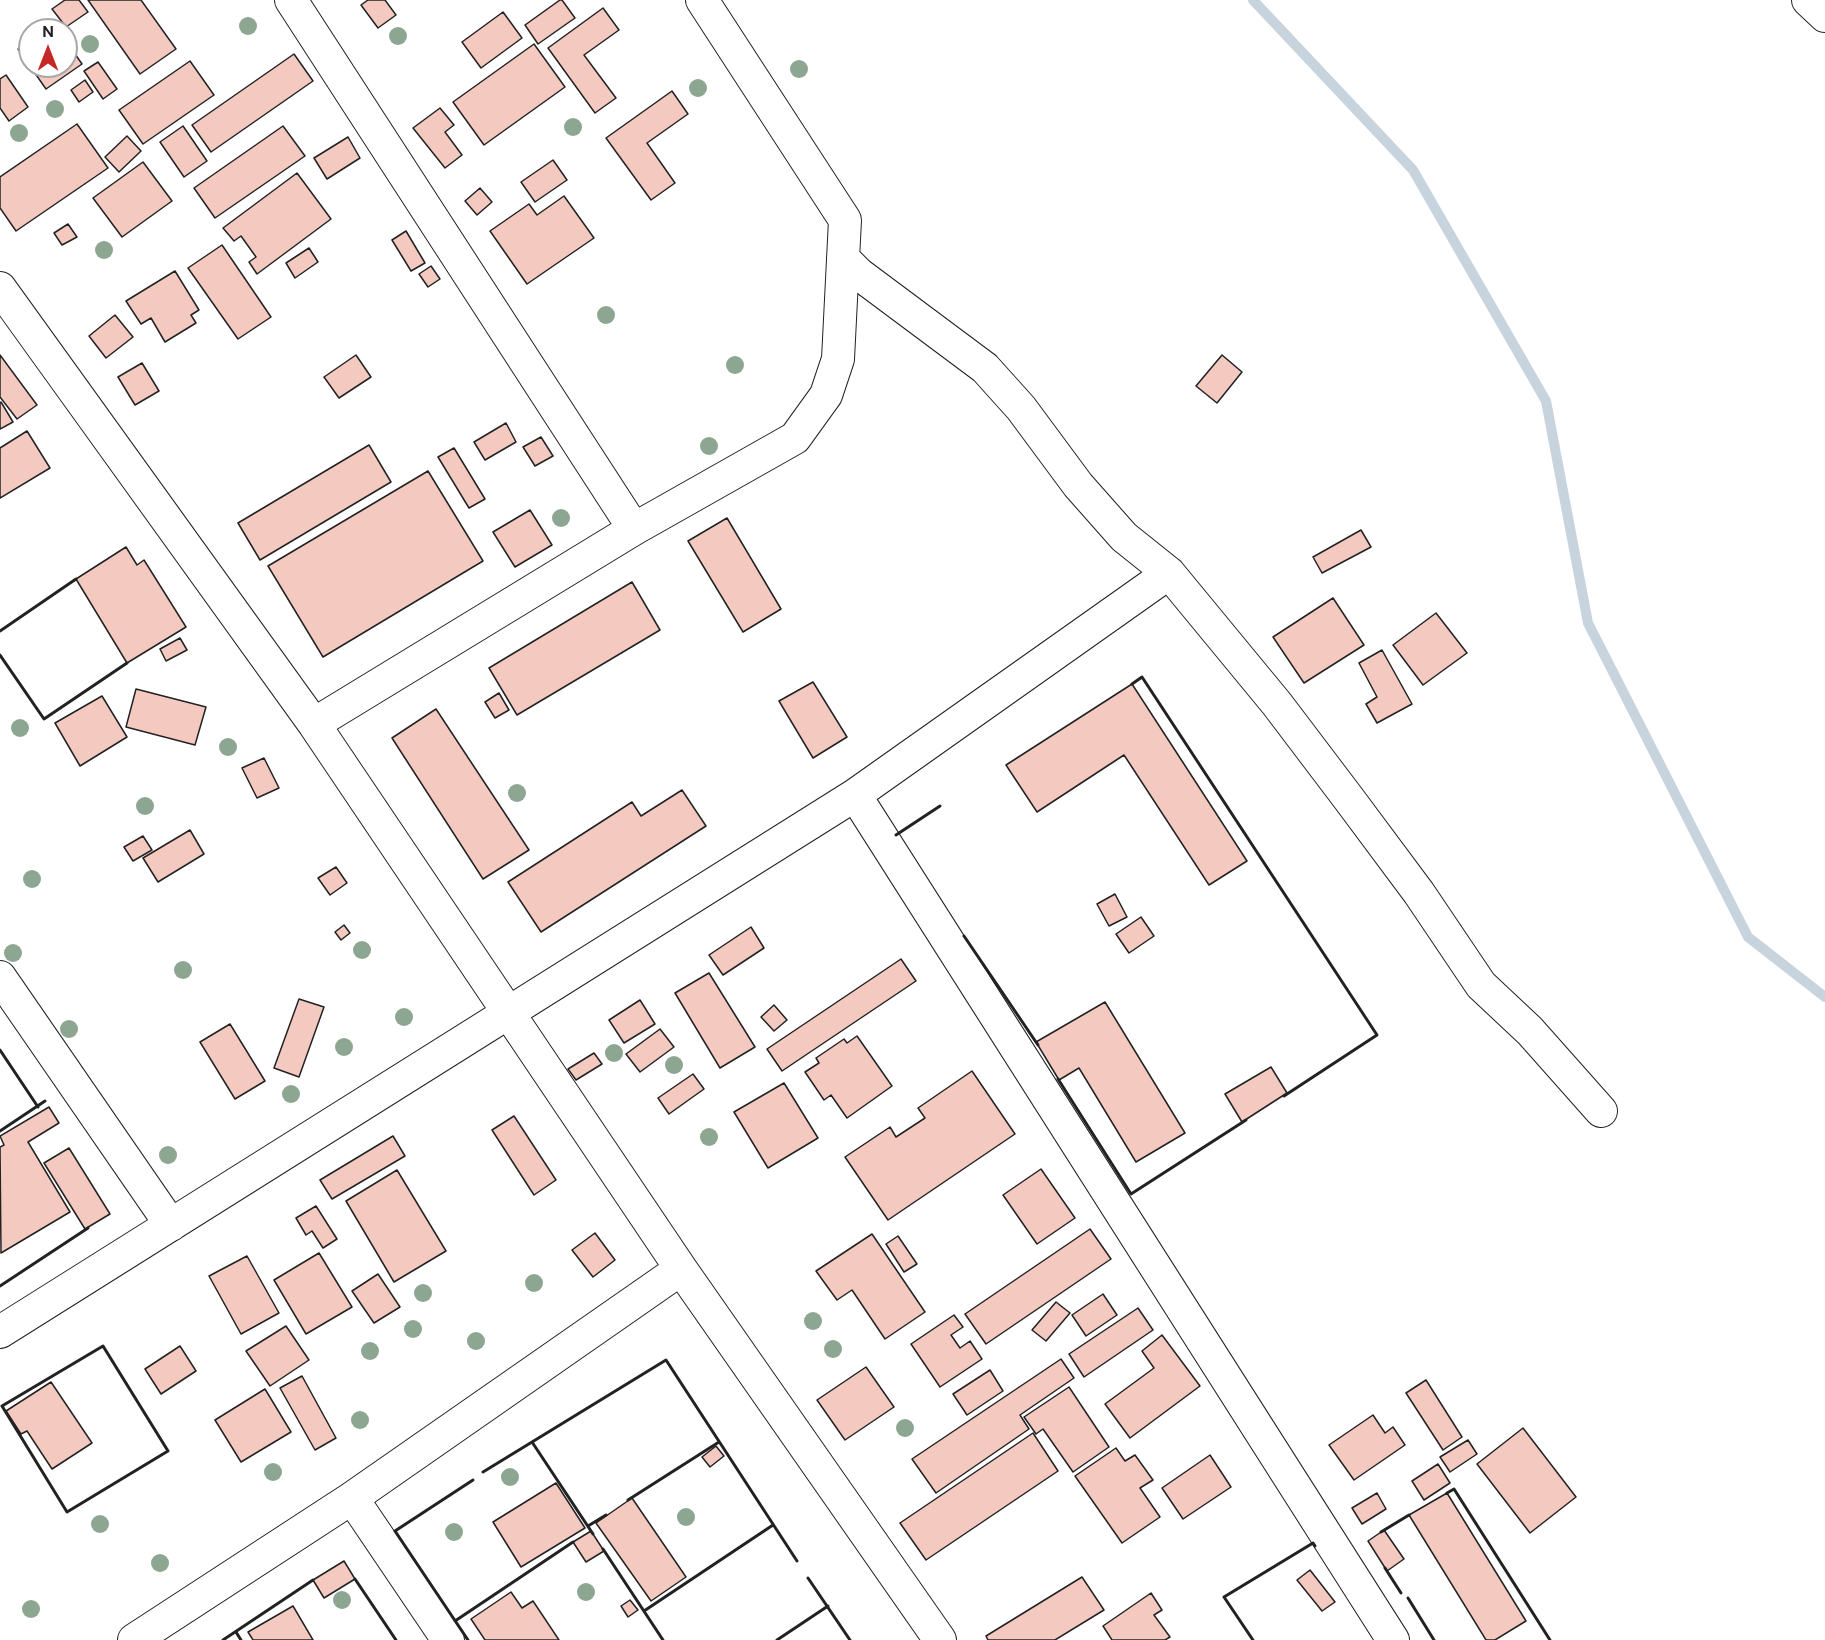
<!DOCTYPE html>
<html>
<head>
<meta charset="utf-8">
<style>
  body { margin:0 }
  #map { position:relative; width:1825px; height:1640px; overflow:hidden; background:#fff; font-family:"DM Sans",sans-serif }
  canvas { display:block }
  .north { position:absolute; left:18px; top:18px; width:60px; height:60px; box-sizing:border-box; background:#fff; border:2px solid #a7a7a7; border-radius:50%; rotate:0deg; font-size:16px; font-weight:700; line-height:24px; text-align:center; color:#222 }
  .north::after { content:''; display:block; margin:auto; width:21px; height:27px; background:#c62828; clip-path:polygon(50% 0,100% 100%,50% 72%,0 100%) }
</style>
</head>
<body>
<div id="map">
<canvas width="1825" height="1640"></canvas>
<div class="north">N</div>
</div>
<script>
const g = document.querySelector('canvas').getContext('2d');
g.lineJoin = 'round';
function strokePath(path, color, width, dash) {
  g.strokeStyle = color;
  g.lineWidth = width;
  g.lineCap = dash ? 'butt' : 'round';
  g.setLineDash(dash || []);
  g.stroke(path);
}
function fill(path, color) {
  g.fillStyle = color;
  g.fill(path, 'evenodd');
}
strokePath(new Path2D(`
  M1253 0 1413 170 1546 401 1588 623 1748 937 1825 997`), '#c7d3dd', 10);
const building = new Path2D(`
  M65 0H79L88 12 66 27 52 9Z
  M88 0H141L176 49 140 74Z
  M368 0H385L396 15 378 28 361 5Z
  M560 0H562L575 18 538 44 525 25Z
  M603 8 619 30 584 55 616 98 595 113 548 48Z
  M503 12 522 38 481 68 462 42Z
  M30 41V66H66V41L82 64 46 89 18 49Z
  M534 44 565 87 484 145 453 102Z
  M294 54 313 81 211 152 192 125Z
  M190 61 214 95 143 144 119 110Z
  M98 62 117 89 103 99 84 71Z
  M6 75 28 107 9 121 0 108V79Z
  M85 80 93 92 79 102 71 90Z
  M672 91 688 114 647 143 675 183 651 200 606 138Z
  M440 108 454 125 445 132 462 155 445 168 413 128Z
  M77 124 108 168 16 231 0 208V177Z
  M183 126 207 161 184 177 160 142Z
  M283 126 305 156 215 218 194 188Z
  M127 136 141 151 119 172 105 157Z
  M348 137 360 158 327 179 314 158Z
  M553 160 567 180 535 202 521 182Z
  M143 162 172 201 122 237 93 198Z
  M297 173 331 219 257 274 249 262 256 257 241 236 234 241 223 228Z
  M480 188 492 202 477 215 465 201Z
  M564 196 594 238 527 284 490 231 529 204 537 215Z
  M68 224 77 237 62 245 54 233Z
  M406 231 425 263 411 271 392 240Z
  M222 245 271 317 238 339 188 268Z
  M309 248 318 262 295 278 286 263Z
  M431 266 440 279 428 287 419 274Z
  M175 271 199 310 191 315 196 323 165 342 151 318 141 324 126 301Z
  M115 315 133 337 106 358 89 336Z
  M0 355 37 405 17 419 0 397Z
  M356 355 371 377 339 398 324 377Z
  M1222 355 1242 372 1217 403 1196 386Z
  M142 363 159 391 135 405 118 377Z
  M1 402 13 422 0 429V403Z
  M506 423 516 442 485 460 474 442Z
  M27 431 50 468 0 498V448Z
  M541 437 553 456 535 466 523 447Z
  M369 445 391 482 260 560 238 523Z
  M454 448 485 499 469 508 438 457Z
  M428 471 483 561 323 657 268 566Z
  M530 510 552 545 515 567 493 532Z
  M727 518 781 609 743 632 688 541Z
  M1361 530 1371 547 1322 573 1313 557Z
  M126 547 137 565 144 560 186 627 127 663 76 579Z
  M632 582 660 630 517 715 489 668Z
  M1333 598 1364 645 1304 683 1273 637Z
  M1436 613 1467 653 1423 685 1393 645Z
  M180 638 187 650 166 661 160 649Z
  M1382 650 1412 704 1377 723 1366 704 1377 697 1359 663Z
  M813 682 847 737 813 758 779 701Z
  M1132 684 1247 861 1209 885 1124 755 1037 812 1006 765Z
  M136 689 206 707 195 745 126 727Z
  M499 693 509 710 495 718 485 702Z
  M102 696 127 737 80 766 55 723Z
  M436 709 529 850 483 879 392 738Z
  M264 758 279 788 257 798 242 768Z
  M682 790 706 826 541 932 508 882 632 802 641 816Z
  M190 830 204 854 158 882 143 858Z
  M143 836 152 850 133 861 124 847Z
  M336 867 347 883 330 895 318 878Z
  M1115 894 1127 917 1109 926 1097 904Z
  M1141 917 1154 936 1129 953 1116 934Z
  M344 925 350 933 341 940 335 932Z
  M751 927 764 948 723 975 709 955Z
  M901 959 916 981 782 1071 767 1049Z
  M709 973 755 1047 720 1068 675 993Z
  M299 999 324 1007 299 1077 274 1068Z
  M640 1000 655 1024 624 1043 609 1020Z
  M1105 1002 1185 1133 1136 1162 1079 1068 1059 1080 1036 1042Z
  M774 1005 787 1020 774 1031 761 1017Z
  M230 1024 265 1081 235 1099 200 1042Z
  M660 1029 674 1047 640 1072 626 1054Z
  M857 1036 892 1086 847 1118 831 1095 824 1100 805 1072 819 1063 816 1058 844 1039 847 1043Z
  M594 1053 602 1064 576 1080 568 1069Z
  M1271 1067 1287 1093 1242 1122 1225 1094Z
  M972 1071 1015 1134 888 1220 845 1157 890 1127 896 1137 925 1118 918 1108Z
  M693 1074 704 1089 669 1114 658 1098Z
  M784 1083 818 1138 768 1168 734 1112Z
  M49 1107 59 1123 28 1142 70 1212 1 1253 0 1147 4 1145 0 1136Z
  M514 1116 556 1180 534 1195 492 1130Z
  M393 1136 405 1156 332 1199 320 1180Z
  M69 1148 110 1214 85 1229 44 1163Z
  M1041 1169 1075 1218 1037 1244 1003 1195Z
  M397 1170 446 1251 394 1282 346 1201Z
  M316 1206 337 1239 323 1248 312 1231 306 1235 296 1218Z
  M1090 1229 1111 1259 986 1344 965 1314Z
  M595 1233 615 1260 593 1277 572 1250Z
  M872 1234 925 1312 885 1339 852 1290 837 1300 816 1271Z
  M898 1236 917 1264 904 1272 886 1244Z
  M319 1253 352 1307 306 1334 274 1280Z
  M247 1256 279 1313 241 1334 209 1276Z
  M378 1274 400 1307 374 1323 352 1291Z
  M1103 1294 1117 1315 1086 1336 1072 1315Z
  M1056 1302 1070 1313 1046 1341 1032 1330Z
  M1138 1308 1153 1330 1084 1377 1069 1354Z
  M954 1315 963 1327 951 1335 960 1348 970 1341 982 1359 940 1387 911 1344Z
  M286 1326 309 1360 270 1386 246 1351Z
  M1162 1335 1200 1386 1130 1438 1105 1404 1154 1368 1142 1351Z
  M180 1346 196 1371 161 1394 145 1369Z
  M1061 1359 1074 1378 1020 1415 1029 1429 936 1493 912 1459Z
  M866 1367 894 1407 845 1440 817 1400Z
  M990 1370 1003 1391 967 1415 953 1394Z
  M302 1376 336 1438 315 1450 280 1388Z
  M1426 1380 1462 1437 1443 1450 1406 1393Z
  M51 1382 92 1443 52 1469 27 1431 21 1434 6 1411Z
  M1069 1387 1109 1447 1073 1472 1043 1429 1036 1434 1024 1417Z
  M265 1389 291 1432 241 1462 215 1420Z
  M1373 1415 1385 1433 1393 1427 1405 1445 1354 1480 1329 1445Z
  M1523 1428 1576 1497 1530 1533 1477 1464Z
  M1033 1433 1058 1471 926 1560 900 1523Z
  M1468 1440 1477 1454 1450 1472 1440 1457Z
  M716 1446 724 1456 710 1467 702 1457Z
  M1116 1448 1125 1461 1135 1455 1153 1480 1140 1488 1160 1517 1122 1543 1075 1476Z
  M1210 1455 1231 1487 1183 1519 1162 1488Z
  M1438 1464 1450 1483 1424 1500 1412 1481Z
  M556 1483 585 1528 521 1567 493 1522Z
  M1377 1493 1386 1509 1362 1524 1352 1508Z
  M1447 1493 1526 1621 1495 1640H1486L1409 1515Z
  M632 1498 686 1577 651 1601 596 1523Z
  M1384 1530 1404 1559 1387 1571 1368 1541Z
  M591 1531 604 1551 586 1562 573 1542Z
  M344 1561 355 1579 324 1598 313 1580Z
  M1310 1570 1335 1602 1322 1611 1297 1580Z
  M1082 1577 1104 1610 1055 1640H988L986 1636Z
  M511 1592 522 1608 533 1601 559 1640H485L471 1619Z
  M1151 1593 1162 1610 1154 1615 1170 1637 1165 1640H1112L1103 1626Z
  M630 1600 638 1610 628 1617 621 1606Z
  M293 1606 313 1640H253L248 1632Z`);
fill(building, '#f3c9c0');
strokePath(building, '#222', 1.5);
const minor = new Path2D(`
  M291 0 634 529
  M1808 0 1825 16
  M843 258 859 274 985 368 1021 408 1078 485 1124 537 1169 573 1277 704 1349 799 1419 893 1481 985 1530 1031 1601 1111
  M0 288 314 724 681 1269 940 1640
  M314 724 634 529 795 438 826 395 838 359 845 220 702 0
  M855 795 1393 1640
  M0 977 171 1225
  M0 1332 855 795 1169 573
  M352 1498 448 1640
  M134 1640 352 1498 681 1269`);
strokePath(minor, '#222', 34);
strokePath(minor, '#fff', 32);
strokePath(new Path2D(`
  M0 631 76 579
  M0 655 44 719 127 663
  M1132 684 1142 677 1377 1035 1284 1096
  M896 835 940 806
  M964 936 1038 1045
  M0 1050 38 1107
  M1058 1079 1131 1194 1246 1120
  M0 1131 45 1101
  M0 1286 88 1228
  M103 1346 168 1451 67 1512 2 1406Z
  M532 1442 593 1534
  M483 1472 666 1360 797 1561
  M1447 1493 1454 1489 1550 1640
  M628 1500 719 1442
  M588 1526 606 1515
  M1381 1532 1409 1515
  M603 1549 663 1640
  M1385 1568 1401 1593
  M808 1578 850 1640
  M355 1579 396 1640
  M1408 1598 1434 1640
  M644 1611 773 1525
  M455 1621 573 1542
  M236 1632 241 1640
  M223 1640 313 1580
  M468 1640 395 1531 473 1480
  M777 1640 828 1606
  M1253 1640 1224 1597 1313 1543 1315 1546`), '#222', 3);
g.fillStyle = '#8da692';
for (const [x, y] of [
  [248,26],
  [398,36],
  [90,44],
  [799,69],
  [698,88],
  [55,109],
  [573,127],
  [19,133],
  [104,250],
  [606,315],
  [735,365],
  [709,446],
  [561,518],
  [20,728],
  [228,747],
  [517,793],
  [145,806],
  [32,879],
  [362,950],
  [13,953],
  [183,970],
  [404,1017],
  [69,1029],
  [344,1047],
  [614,1053],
  [674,1065],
  [291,1094],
  [709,1137],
  [168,1155],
  [534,1283],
  [423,1293],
  [813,1321],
  [413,1329],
  [476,1341],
  [833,1349],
  [370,1351],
  [360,1420],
  [905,1428],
  [273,1472],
  [510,1477],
  [686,1517],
  [100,1524],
  [454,1532],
  [160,1563],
  [586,1592],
  [342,1600],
  [31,1609]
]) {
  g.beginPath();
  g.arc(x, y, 9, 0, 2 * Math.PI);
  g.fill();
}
</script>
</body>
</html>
